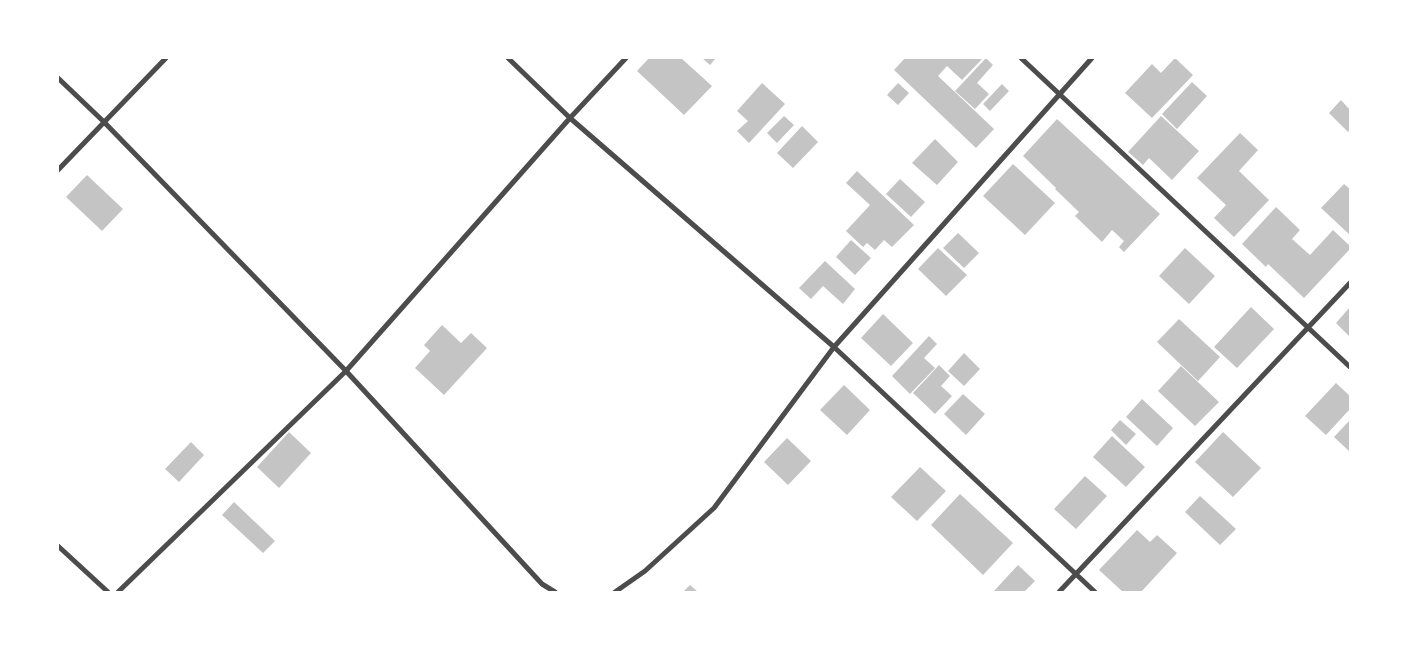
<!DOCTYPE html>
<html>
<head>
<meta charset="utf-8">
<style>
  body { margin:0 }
  #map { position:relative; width:1408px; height:650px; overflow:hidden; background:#fff; font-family:"Fira Sans Condensed",sans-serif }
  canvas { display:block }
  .frame { position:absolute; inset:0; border:59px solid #fff; pointer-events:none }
</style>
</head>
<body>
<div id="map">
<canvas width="1408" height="650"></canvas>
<div class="frame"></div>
</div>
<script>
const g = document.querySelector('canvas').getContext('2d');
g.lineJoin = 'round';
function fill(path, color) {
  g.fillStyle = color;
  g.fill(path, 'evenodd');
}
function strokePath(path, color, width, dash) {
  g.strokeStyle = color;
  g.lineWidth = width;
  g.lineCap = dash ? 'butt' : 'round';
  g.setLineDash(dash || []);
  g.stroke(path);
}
fill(new Path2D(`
  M649 58H681L712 86 684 115 637 71Z
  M702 58H716L710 65Z
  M905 58H983L962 80 947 66 938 76 994 129 976 148 894 70Z
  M986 58 993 65 977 83 989 94 975 109 955 91Z
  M1175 58 1193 75 1152 118 1125 93 1152 64 1161 73Z
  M1192 82 1207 96 1177 129 1162 114Z
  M762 83 785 104 749 143 737 131 748 121 737 111Z
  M898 83 909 93 898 105 887 95Z
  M1002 84 1009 91 990 111 983 104Z
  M1341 100 1350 110V129L1348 132 1329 113Z
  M784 116 794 125 777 143 767 133Z
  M1161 116 1199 151 1172 180 1149 158 1143 165 1128 152Z
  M1057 119 1160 214 1124 252 1119 247 1124 241 1112 230 1102 242 1075 216 1079 212 1055 189 1056 188 1023 156Z
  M802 126 818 142 793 168 777 153Z
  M1240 133 1258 150 1239 171 1269 200 1234 237 1214 218 1226 205 1197 178Z
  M935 139 958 162 937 185 912 163Z
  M1013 164 1055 203 1025 235 983 196Z
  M857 171 914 225 892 247 884 240 875 250 867 243 863 247 846 231 870 205 846 183Z
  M87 175 123 209 102 231 66 197Z
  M900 179 925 202 911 217 886 194Z
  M1344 184 1350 189V235L1321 208Z
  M1276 207 1300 230 1292 239 1310 255 1333 230 1350 246V249L1304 298 1268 264 1266 267 1242 244Z
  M958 233 979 253 964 268 943 248Z
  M851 240 871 258 855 275 836 257Z
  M938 248 967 275 946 296 918 269Z
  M1185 248 1215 276 1189 304 1159 276Z
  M825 261 855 289 843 304 823 286 811 299 799 288Z
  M1251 307 1274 329 1237 368 1214 347Z
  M1350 307V337L1336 323Z
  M883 314 913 343 891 366 861 338Z
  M1179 319 1220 357 1198 381 1157 342Z
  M442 325 461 343 471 333 487 348 444 395 415 368 430 351 424 345Z
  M929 336 937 344 924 358 935 368 910 394 892 376Z
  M964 353 980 369 964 386 948 371Z
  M939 365 950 376 941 386 952 396 935 414 913 393Z
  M1181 366 1219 402 1195 426 1158 391Z
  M1336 383 1350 396V409L1326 435 1305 416Z
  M844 385 870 410 847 435 820 410Z
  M963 394 985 414 966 435 944 414Z
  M1142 399 1173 428 1157 446 1126 417Z
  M1120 420 1136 434 1126 445 1111 430Z
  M1350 420V452L1334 437Z
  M289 432 311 453 279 488 257 467Z
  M1223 432 1261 468 1233 497 1195 462Z
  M1112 436 1145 467 1126 487 1093 457Z
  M787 438 811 461 788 485 764 462Z
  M191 442 204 455 179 482 165 469Z
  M920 467 946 491 917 521 891 497Z
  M1085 476 1107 496 1076 529 1054 509Z
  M960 494 1013 543 983 575 931 525Z
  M1200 496 1236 529 1220 545 1185 512Z
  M234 502 275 541 263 553 222 515Z
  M1137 530 1150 542 1157 535 1177 553 1141 592H1123L1099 570Z
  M1018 565 1035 581 1024 592H993Z
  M690 585 698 592H683Z`), '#c4c4c4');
strokePath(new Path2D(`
  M508 58 570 118 834 347 1095 592
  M1021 58 1350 367
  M58 78 103 121 346 371 542 584 555 592
  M58 170 166 58
  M58 546 108 592
  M118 592 346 371 570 118 626 58
  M615 592 645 571 714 508 834 347 1092 58
  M1059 592 1350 283`), '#4c4c4c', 5);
</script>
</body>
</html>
